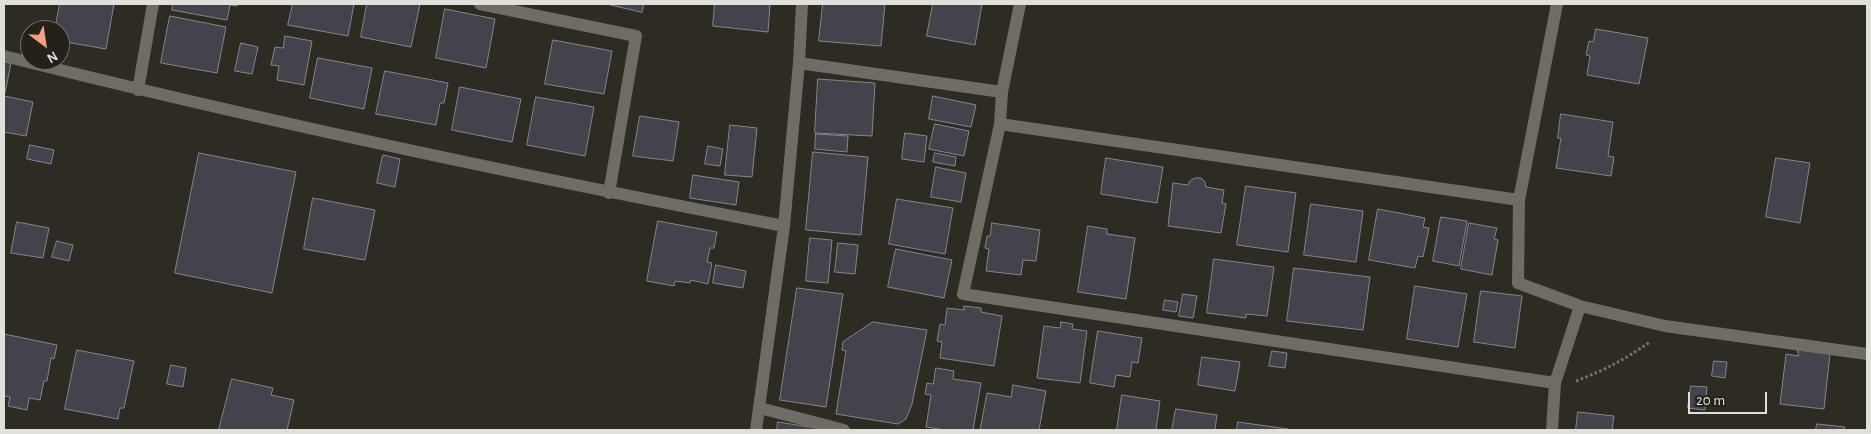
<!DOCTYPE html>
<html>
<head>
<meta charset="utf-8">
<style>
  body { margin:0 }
  #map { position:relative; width:1871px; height:434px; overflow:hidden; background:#2e2b23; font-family:"Alegreya Sans",sans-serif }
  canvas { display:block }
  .frame { position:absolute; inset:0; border:5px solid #e1dfda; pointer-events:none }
  .north { position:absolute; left:20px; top:20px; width:50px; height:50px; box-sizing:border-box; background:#24211a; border:1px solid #706d67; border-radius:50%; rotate:149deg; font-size:14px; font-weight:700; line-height:20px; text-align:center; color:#e1dfda }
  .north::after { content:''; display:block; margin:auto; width:18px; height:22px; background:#f3a082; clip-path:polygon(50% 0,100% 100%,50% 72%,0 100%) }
  .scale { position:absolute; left:1688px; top:392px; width:79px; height:22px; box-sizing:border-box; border:2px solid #e1dfda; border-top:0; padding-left:6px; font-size:15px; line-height:18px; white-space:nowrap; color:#e1dfda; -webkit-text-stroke:4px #24211a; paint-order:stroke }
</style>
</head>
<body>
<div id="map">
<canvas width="1871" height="434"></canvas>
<div class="frame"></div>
<div class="north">N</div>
<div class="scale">20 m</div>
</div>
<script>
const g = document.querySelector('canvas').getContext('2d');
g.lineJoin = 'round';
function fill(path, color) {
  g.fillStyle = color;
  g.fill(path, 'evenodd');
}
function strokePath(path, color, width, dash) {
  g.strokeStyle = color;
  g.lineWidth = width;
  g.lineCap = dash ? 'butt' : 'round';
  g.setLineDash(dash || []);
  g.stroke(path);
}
const building = new Path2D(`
  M60 4H114L106 49 60 41V30H55Z
  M173 4H238L237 6 230 5 227 20 172 10Z
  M293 4H354L348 36 288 25Z
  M367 4H420L411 47 361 37Z
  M607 4H644L642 12Z
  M715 4H770L768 32 713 26Z
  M823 4H885L881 46 819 41Z
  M933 4H982L975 45 927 36Z
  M445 9 495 19 486 68 436 58Z
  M170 16 226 27 217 73 161 63Z
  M1596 29 1648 38 1639 84 1587 75 1590 56 1586 55 1589 41 1593 42Z
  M285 36 312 41 304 85 277 80 279 66 271 65 275 47 283 48Z
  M553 40 612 51 604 94 545 84Z
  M241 43 258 47 252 74 235 71Z
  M318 58 372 68 364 109 310 98Z
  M4 62 11 63 5 93H4Z
  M385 71 448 83 444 103H440L436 125 376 114Z
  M818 79 875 83 872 136 815 133Z
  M460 87 521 99 512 142 452 130Z
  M4 96 33 102 26 136 4 132Z
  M933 96 976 105 971 127 929 119Z
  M536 97 594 107 585 156 527 145Z
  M1561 114 1613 122 1608 156 1614 157 1611 176 1556 168 1561 138H1558Z
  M640 116 679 122 673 161 633 156Z
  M935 124 969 131 964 156 929 149Z
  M730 125 757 128 752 177 725 175Z
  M905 133 927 136 924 162 902 159Z
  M816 134 848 136 847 152 815 149Z
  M30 145 54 150 51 164 27 159Z
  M708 146 723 149 720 166 705 164Z
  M813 152 868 157 861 235 806 230Z
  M199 153 296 172 272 293 175 273Z
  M935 153 956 157 955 166 933 162Z
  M383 155 400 159 395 187 377 183Z
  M1106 158 1163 167 1157 203 1101 194Z
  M1776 158 1810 163 1800 223 1766 217Z
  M936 167 966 173 961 202 931 197Z
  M693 175 739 182 736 205 690 198Z
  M1195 178H1201L1205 182 1206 187 1224 190 1222 203 1226 204 1221 233 1168 226 1173 183 1188 185 1190 181Z
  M1246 186 1296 193 1288 252 1237 245Z
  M313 198 375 210 365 260 304 249Z
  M897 199 953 208 945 254 889 244Z
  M1311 204 1363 211 1356 262 1304 255Z
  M1378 209 1425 218 1423 227 1429 228 1423 257 1418 256 1415 268 1369 260Z
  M1441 217 1467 221 1459 266 1433 261Z
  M658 221 717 232 714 248H710L707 262 712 263 708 284 691 280 690 283 675 281 674 286 647 281Z
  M17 222 49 228 43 258 11 253Z
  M992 223 1040 230 1036 261 1023 260 1021 275 986 271 989 249 985 248 987 236H990Z
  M1469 223 1497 228 1494 239 1498 240 1492 275 1461 269Z
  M1088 226 1107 229V234L1135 238 1126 299 1078 292Z
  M810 238 832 240 828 283 806 281Z
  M57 241 73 245 69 261 52 257Z
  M838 243 858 245 855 274 835 272Z
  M896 249 952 260 944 298 888 287Z
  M1214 259 1274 267 1267 316 1246 314V318L1207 313Z
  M716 265 746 271 743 288 713 283Z
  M1294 268 1370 277 1363 330 1287 321Z
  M1415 286 1467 294 1458 347 1407 339Z
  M797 288 843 294 826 407 780 400Z
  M1481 291 1522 296 1515 348 1474 342Z
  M1183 294 1197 296 1193 318 1179 316Z
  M1165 300 1178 302 1176 312 1163 310Z
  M964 306 981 308V312L1002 316 994 366 940 358 942 342 937 341 940 324 945 325 947 308 964 310Z
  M873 322 927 330 912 404 906 419 898 424 836 414 846 351 842 350 843 342Z
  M1061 322 1073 324 1072 329 1087 331 1080 383 1037 378 1044 326 1060 328Z
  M1098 331 1142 338 1138 363 1132 362 1130 377 1116 375 1114 387 1090 383Z
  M4 334 57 345 54 359 51 358 47 381H44L40 400 29 398 27 410 8 406 10 397 4 396Z
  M77 350 134 361 124 408H120L118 419 65 409Z
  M1798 350 1830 353 1824 409 1780 404 1786 354 1798 356Z
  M1272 351 1287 353 1285 368 1269 366Z
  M1202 357 1240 362 1235 391 1198 385Z
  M1714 361 1727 362 1725 378 1712 376Z
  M171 365 186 368 183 387 167 384Z
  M936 368 954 371 953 379 981 383 973 430H945L926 427 931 395 925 394 927 383 933 384Z
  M232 379 273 388 271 395 294 400 287 430H219Z
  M1013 385 1046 391 1039 430H980L987 393 1011 397Z
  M1691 386 1707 387 1705 410 1688 408Z
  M1122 395 1160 401 1156 430H1117Z
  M1176 409 1217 415 1215 430H1172Z
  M1578 412 1614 416 1612 430H1576Z
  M778 422 829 430H777Z
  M1238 422 1288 429V430H1237Z
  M1817 424 1845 427 1844 430H1816Z`);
fill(building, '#44434c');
strokePath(building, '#85858e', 1);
strokePath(new Path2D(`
  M1576 381C1607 369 1622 361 1650 342`), '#75736c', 3, [2.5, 2.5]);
strokePath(new Path2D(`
  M480 4 636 36 609 193
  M1557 4 1519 200 1518 283 1580 306
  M4 56C262 121 523 176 784 226
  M799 63 1002 92 1020 4
  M138 90 153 4
  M1002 92 1000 124 963 294 1555 383
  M1000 124 1519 200
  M760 408 844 430
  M756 430 784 226 799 63 802 4
  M1552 430 1555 383 1580 306 1665 326 1867 354`), '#6f6c63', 12);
</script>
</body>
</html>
